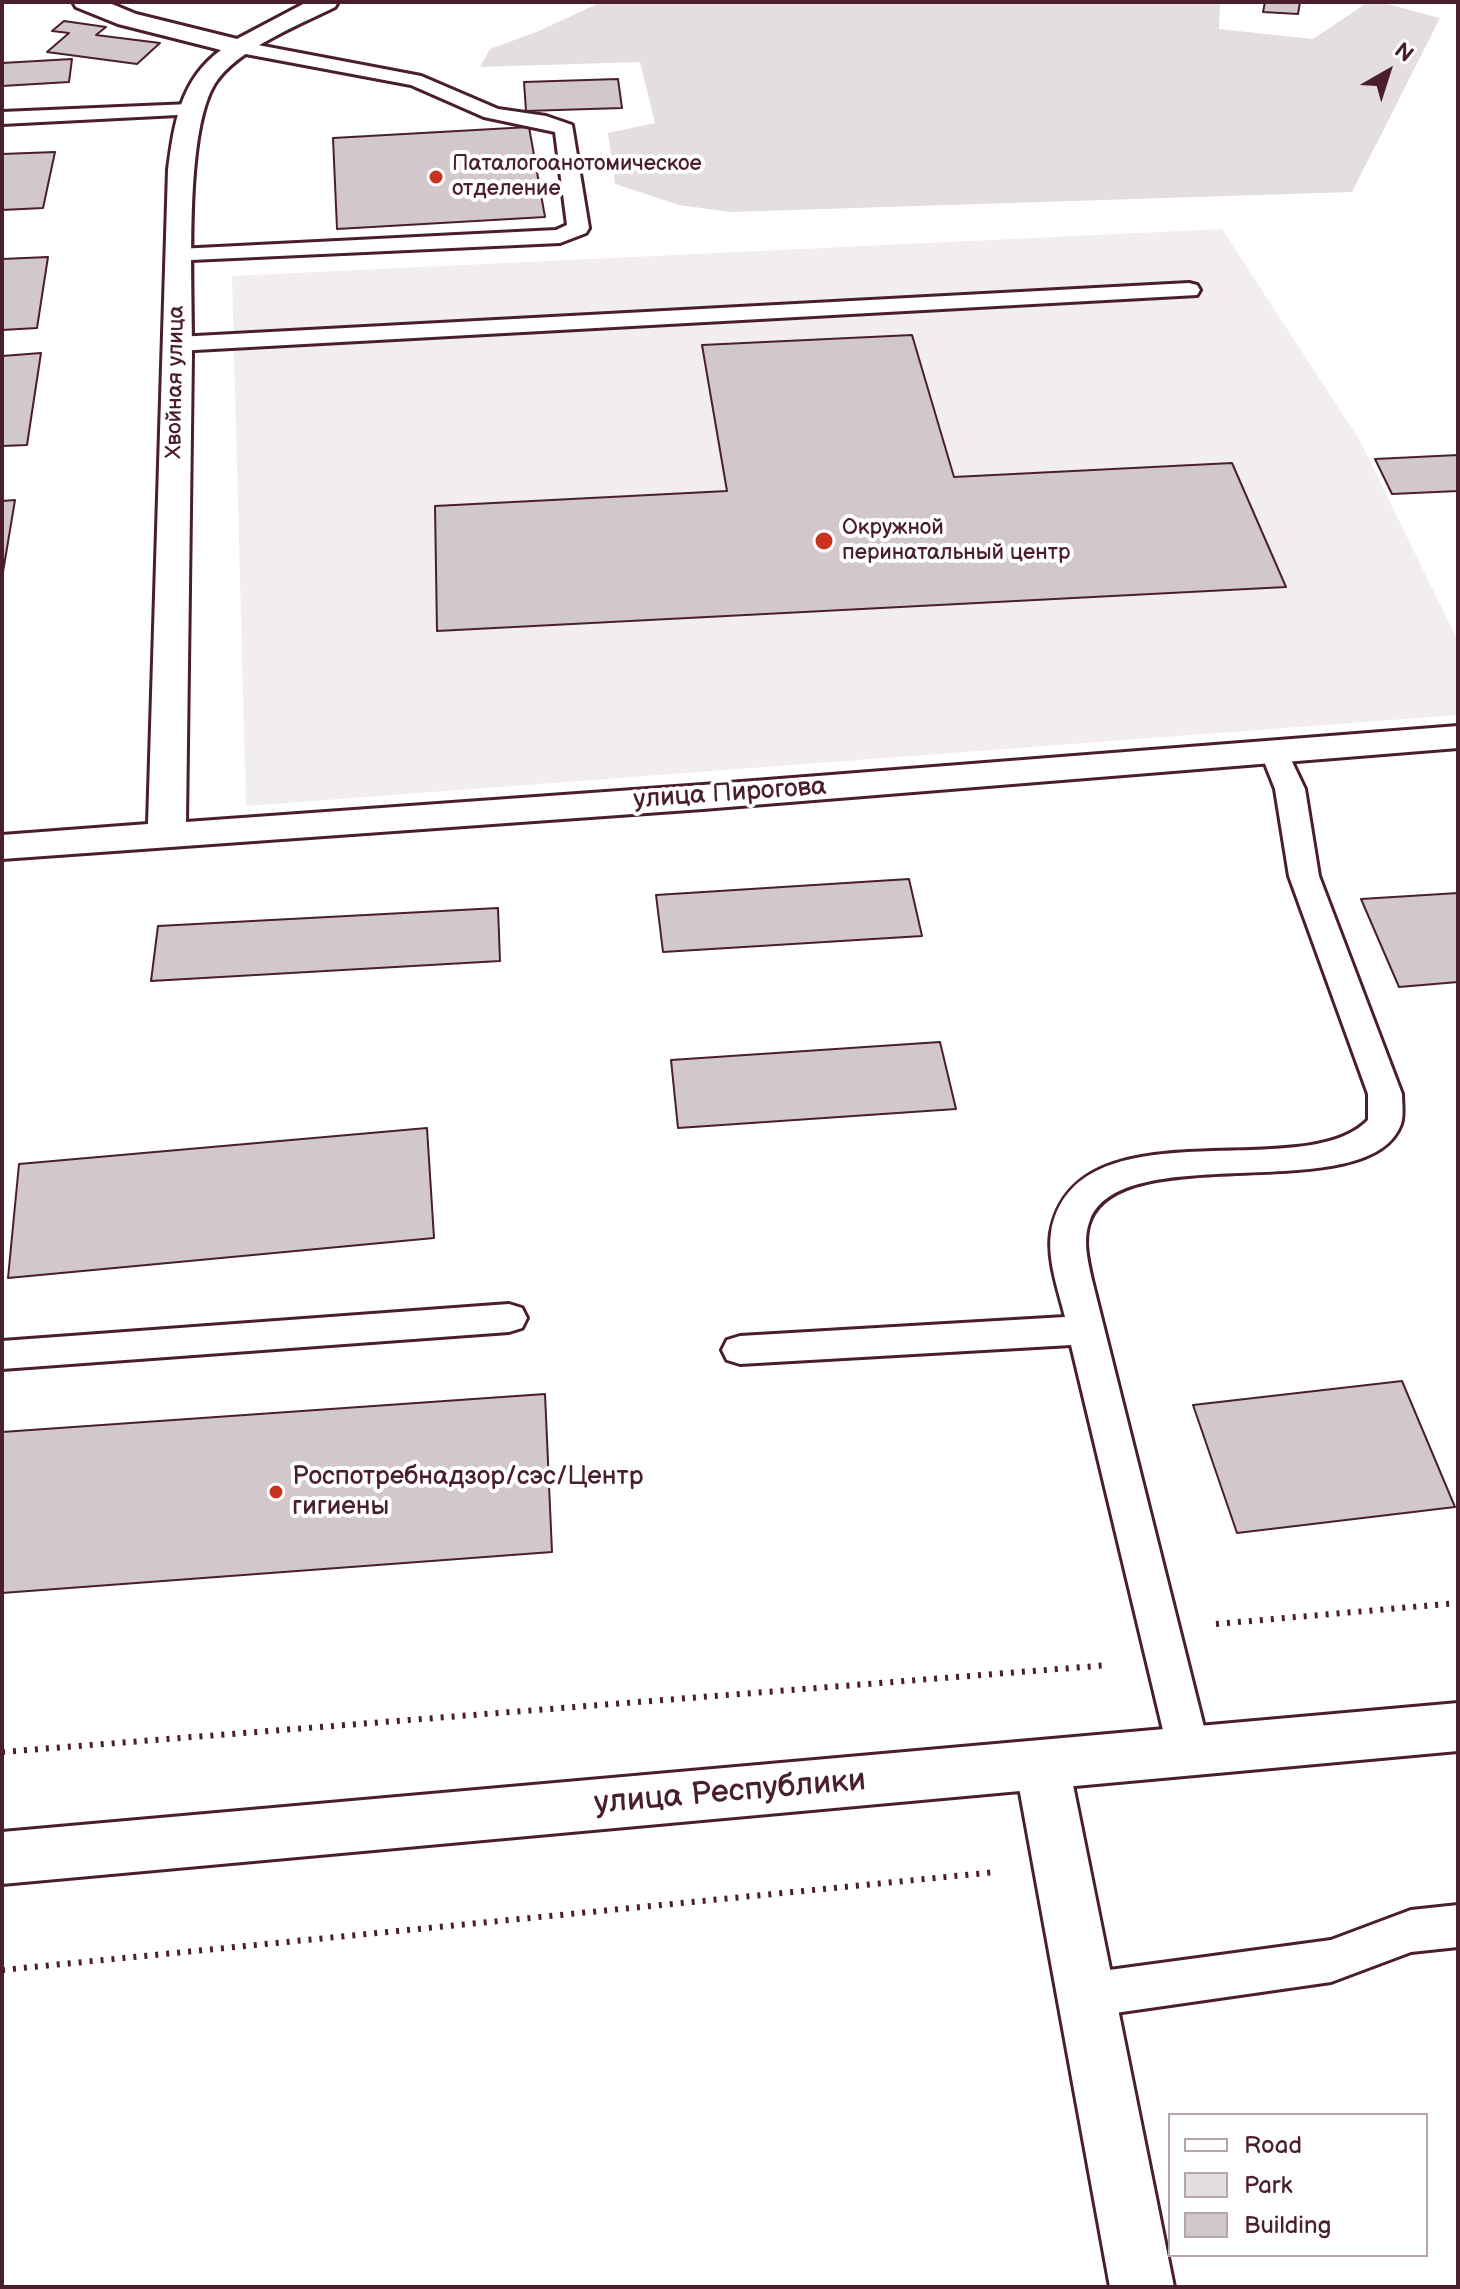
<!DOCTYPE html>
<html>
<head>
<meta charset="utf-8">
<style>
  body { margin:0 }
  #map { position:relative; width:1460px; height:2289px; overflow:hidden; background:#fff; font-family:"Balsamiq Sans",sans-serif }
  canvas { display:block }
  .frame { position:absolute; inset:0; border:4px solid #4a1f2b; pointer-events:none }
  .legend { position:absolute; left:1168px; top:2113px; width:260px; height:144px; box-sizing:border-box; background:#fff; border:2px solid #b7a5aa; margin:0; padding:10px 14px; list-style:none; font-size:24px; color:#4a1f2b }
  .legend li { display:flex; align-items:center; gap:16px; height:40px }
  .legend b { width:40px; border:2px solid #b7a5aa }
  .north { position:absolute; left:1348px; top:32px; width:80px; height:80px; -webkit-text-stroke:6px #fff; paint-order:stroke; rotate:39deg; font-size:22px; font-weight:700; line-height:32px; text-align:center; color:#4a1f2b }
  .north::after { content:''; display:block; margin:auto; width:28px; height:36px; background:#4a1f2b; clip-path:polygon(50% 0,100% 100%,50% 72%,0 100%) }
</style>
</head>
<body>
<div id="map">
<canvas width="1460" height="2289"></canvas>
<div class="frame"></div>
<ul class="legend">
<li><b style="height:10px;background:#fff"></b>Road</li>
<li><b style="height:22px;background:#e5dee0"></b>Park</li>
<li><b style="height:22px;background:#d2c7cb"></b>Building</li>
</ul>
<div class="north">N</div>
</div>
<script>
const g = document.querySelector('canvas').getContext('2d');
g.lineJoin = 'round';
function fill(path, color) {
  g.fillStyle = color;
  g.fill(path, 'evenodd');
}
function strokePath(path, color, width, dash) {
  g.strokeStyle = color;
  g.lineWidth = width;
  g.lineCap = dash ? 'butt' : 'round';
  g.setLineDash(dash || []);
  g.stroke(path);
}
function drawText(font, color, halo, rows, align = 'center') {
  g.font = font + ' "Balsamiq Sans",sans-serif';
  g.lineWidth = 8;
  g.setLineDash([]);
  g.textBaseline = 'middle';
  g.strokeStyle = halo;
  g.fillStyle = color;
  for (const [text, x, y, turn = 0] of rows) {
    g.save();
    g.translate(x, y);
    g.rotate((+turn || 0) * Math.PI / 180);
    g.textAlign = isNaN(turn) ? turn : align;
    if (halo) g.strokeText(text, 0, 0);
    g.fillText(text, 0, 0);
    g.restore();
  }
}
fill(new Path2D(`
  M1222 229 1360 441 1458 641V715L246 806 232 276Z`), '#f2eeef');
fill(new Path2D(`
  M601 2H1220L1219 29 1313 39 1368 2H1380L1440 18 1352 192 731 212 679 205 615 184 608 133 655 123 640 62 480 67 490 49 539 31Z`), '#e5dee0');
const building = new Path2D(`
  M1265 2H1300L1298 14 1263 12Z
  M64 21 106 27 96 35 160 43 137 64 47 52 69 33 52 31Z
  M72 59 69 82 2 86V63Z
  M618 79 622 108 526 111 524 82Z
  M529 127 545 217 337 229 333 138Z
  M55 152 43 208 2 210V154Z
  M48 257 37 328 2 330V259Z
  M912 335 954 477 1232 463 1286 587 437 631 435 506 727 491 702 345Z
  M41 353 27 445 2 446V356Z
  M1458 455V491L1392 494 1375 459Z
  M15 500 2 578V501Z
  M909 879 922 936 663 952 656 895Z
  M1458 893V982L1399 987 1361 899Z
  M498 908 500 961 151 981 158 926Z
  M940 1042 956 1109 678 1128 671 1060Z
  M427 1128 434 1238 8 1278 19 1164Z
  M1402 1381 1455 1507 1237 1533 1193 1405Z
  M545 1394 552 1552 2 1593V1432Z`);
fill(building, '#d2c7cb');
strokePath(building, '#4a1f2b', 2);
const service = new Path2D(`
  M242 42 421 76 498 109 546 116 572 125 589 228 586 233 560 243 170 261 167 256 178 249 556 230 567 225 555 132 484 117 411 85 235 52 232 48Z
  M190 104 200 110 197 114 2 124V112Z
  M1189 283 1197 285 1200 290 1197 295 177 351 169 349 165 344 169 339 177 337Z
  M1274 742 1284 745 1305 789 1319 876 1402 1094C1402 1104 1404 1115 1401 1124 1370 1210 1123 1136 1090 1220 1082 1240 1088 1261 1092 1280L1210 1751 1204 1764 1189 1770 1174 1764 1168 1751 1071 1345 740 1364 727 1360 722 1350 727 1340 740 1336 1065 1317C1059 1292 1047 1260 1051 1233 1074 1100 1304 1187 1368 1120V1094L1289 876 1275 789 1260 751 1264 745Z
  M509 1304 522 1308 527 1318 522 1328 509 1332 2 1369V1341Z
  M1458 1905V1947L1411 1952 1331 1982 1087 2017 1071 2010 1064 1995 1071 1980 1087 1973 1331 1940 1411 1910Z`);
const minor = new Path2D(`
  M73 2H107L136 14 237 39 307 2H338L335 7C299 25 235 50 214 85 183 138 193 291 192 355 190 511 188 666 186 822L703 785 1458 726V748L703 809 2 859V835L148 824 168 170C174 124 180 80 221 50L118 24 76 7Z
  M1042 1741 1061 1748 1069 1765 1174 2287H1110L1015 1765 1023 1748Z`);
const tertiary = new Path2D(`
  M1458 1703V1751L2 1884V1832Z`);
strokePath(service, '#4a1f2b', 6);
strokePath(minor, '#4a1f2b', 6);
strokePath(tertiary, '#4a1f2b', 6);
strokePath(new Path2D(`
  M1216 1624 1458 1603
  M2 1752 1109 1665
  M2 1970 996 1872`), '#4a1f2b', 6, [3, 8]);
fill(service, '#fff');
fill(minor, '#fff');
fill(tertiary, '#fff');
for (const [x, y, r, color] of [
  [436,177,8,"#c8321e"],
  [824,541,10,"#c8321e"],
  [276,1492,8,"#c8321e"]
]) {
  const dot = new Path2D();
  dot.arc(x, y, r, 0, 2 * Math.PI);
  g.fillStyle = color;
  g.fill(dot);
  strokePath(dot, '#fff', 3);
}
drawText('22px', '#4a1f2b', '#fff', [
  ["Паталогоанотомическое",452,164],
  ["отделение",452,189],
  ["Окружной",842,528],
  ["перинатальный центр",842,553]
], 'left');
drawText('22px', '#4a1f2b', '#fff', [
  ["Хвойная улица",176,382,-89]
]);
drawText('26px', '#4a1f2b', '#fff', [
  ["улица Пирогова",730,794,-4]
]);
drawText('26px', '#4a1f2b', '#fff', [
  ["Роспотребнадзор/сэс/Центр",292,1477],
  ["гигиены",292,1507]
], 'left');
drawText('32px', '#4a1f2b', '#fff', [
  ["улица Республики",730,1793,-5]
]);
</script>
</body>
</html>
